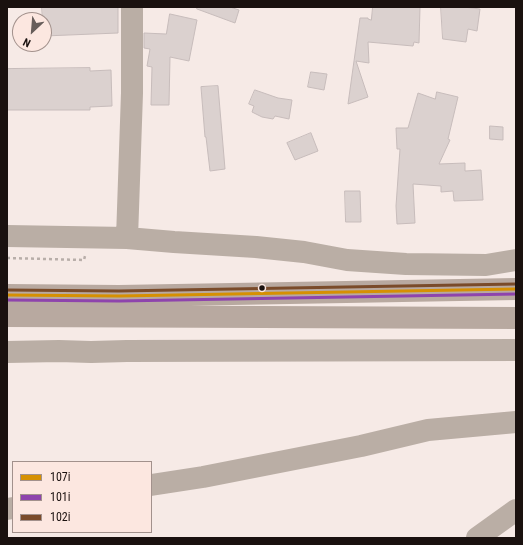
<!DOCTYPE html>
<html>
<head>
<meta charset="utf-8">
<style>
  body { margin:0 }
  #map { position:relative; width:523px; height:545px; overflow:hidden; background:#f6eae6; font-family:"Roboto Condensed",sans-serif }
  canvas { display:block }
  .frame { position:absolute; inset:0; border:8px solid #1a110f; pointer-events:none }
  .legend { position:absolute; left:12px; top:461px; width:140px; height:72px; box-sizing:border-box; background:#fce7e0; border:1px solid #a2918c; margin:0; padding:5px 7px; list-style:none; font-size:12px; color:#1a110f }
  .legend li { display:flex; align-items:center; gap:8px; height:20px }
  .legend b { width:20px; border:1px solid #a2918c }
  .north { position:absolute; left:12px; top:12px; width:40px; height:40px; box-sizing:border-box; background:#fce7e0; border:1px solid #a2918c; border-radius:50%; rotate:206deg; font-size:11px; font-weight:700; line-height:16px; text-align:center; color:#1a110f }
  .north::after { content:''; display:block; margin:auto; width:14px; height:18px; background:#675d5a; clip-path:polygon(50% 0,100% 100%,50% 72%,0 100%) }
</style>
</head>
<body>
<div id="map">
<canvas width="523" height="545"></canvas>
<div class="frame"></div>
<ul class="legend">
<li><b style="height:5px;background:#d69002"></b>107i</li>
<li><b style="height:5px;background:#8e44ad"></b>101i</li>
<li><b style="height:5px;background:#7a4b2a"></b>102i</li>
</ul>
<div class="north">N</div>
</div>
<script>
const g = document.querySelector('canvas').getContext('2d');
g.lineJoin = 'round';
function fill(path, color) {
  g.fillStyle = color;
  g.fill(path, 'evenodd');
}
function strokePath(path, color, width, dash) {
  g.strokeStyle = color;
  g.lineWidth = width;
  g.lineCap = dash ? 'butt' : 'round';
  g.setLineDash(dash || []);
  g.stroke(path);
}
const building = new Path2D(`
  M42 7H118V33L44 36V20H43Z
  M197 7H230L239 10 235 23 197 9Z
  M373 7H420L419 43 414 42 413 46 368 42 369 63 356 61 368 97 348 104 360 18H368V19L371 20Z
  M441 7H464L480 9 477 31 468 29 466 42 443 39Z
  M170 14 197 20 189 61 170 57 169 105H151L152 67 147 66 150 49 144 48V33L166 34Z
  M90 68V71L111 70 112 106 90 107V110H7V69Z
  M311 72 327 74 324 90 308 87Z
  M218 86 225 169 210 171 206 137H205L201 87Z
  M255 90 278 98 292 100 289 119 275 116 273 119 262 117 252 112 254 106 249 104Z
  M437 92 458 97 448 139 450 140 439 164 465 163V171L481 170 483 200 454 201 453 191 441 192V186L413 184 415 223 397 224 396 206 400 149H397L396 128H408L418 93 435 99Z
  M490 126 503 127V140L490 139Z
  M311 133 318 151 295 160 287 143Z
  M345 191H360L361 222H346Z`);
fill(building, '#dbd1cf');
strokePath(building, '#c7bcbb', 1);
strokePath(new Path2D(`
  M7 258 84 260 85 256`), '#b8aea9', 2.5, [3, 3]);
strokePath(new Path2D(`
  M7 236 127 238 174 242 256 247 304 252 347 260 406 264 486 265 516 260
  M127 238 132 93V7
  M7 352 59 351 91 352 127 351 516 350
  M151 485 203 477 361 446 428 430 516 422
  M7 509 13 508
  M477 538 516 510`), '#baaea5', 22);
strokePath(new Path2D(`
  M7 295 119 296 516 289
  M7 316 516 318`), '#b8a9a0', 22);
strokePath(new Path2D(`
  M7 295 119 296 516 289`), '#d69002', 3);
strokePath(new Path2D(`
  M7 300 119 301 516 294`), '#8e44ad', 3);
strokePath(new Path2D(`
  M7 290 119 291 516 284`), '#7a4b2a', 3);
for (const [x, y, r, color] of [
  [262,288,3.5,"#1a110f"]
]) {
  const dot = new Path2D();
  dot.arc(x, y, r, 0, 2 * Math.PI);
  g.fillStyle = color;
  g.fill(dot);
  strokePath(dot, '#fce7e0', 1.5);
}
</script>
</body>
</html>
